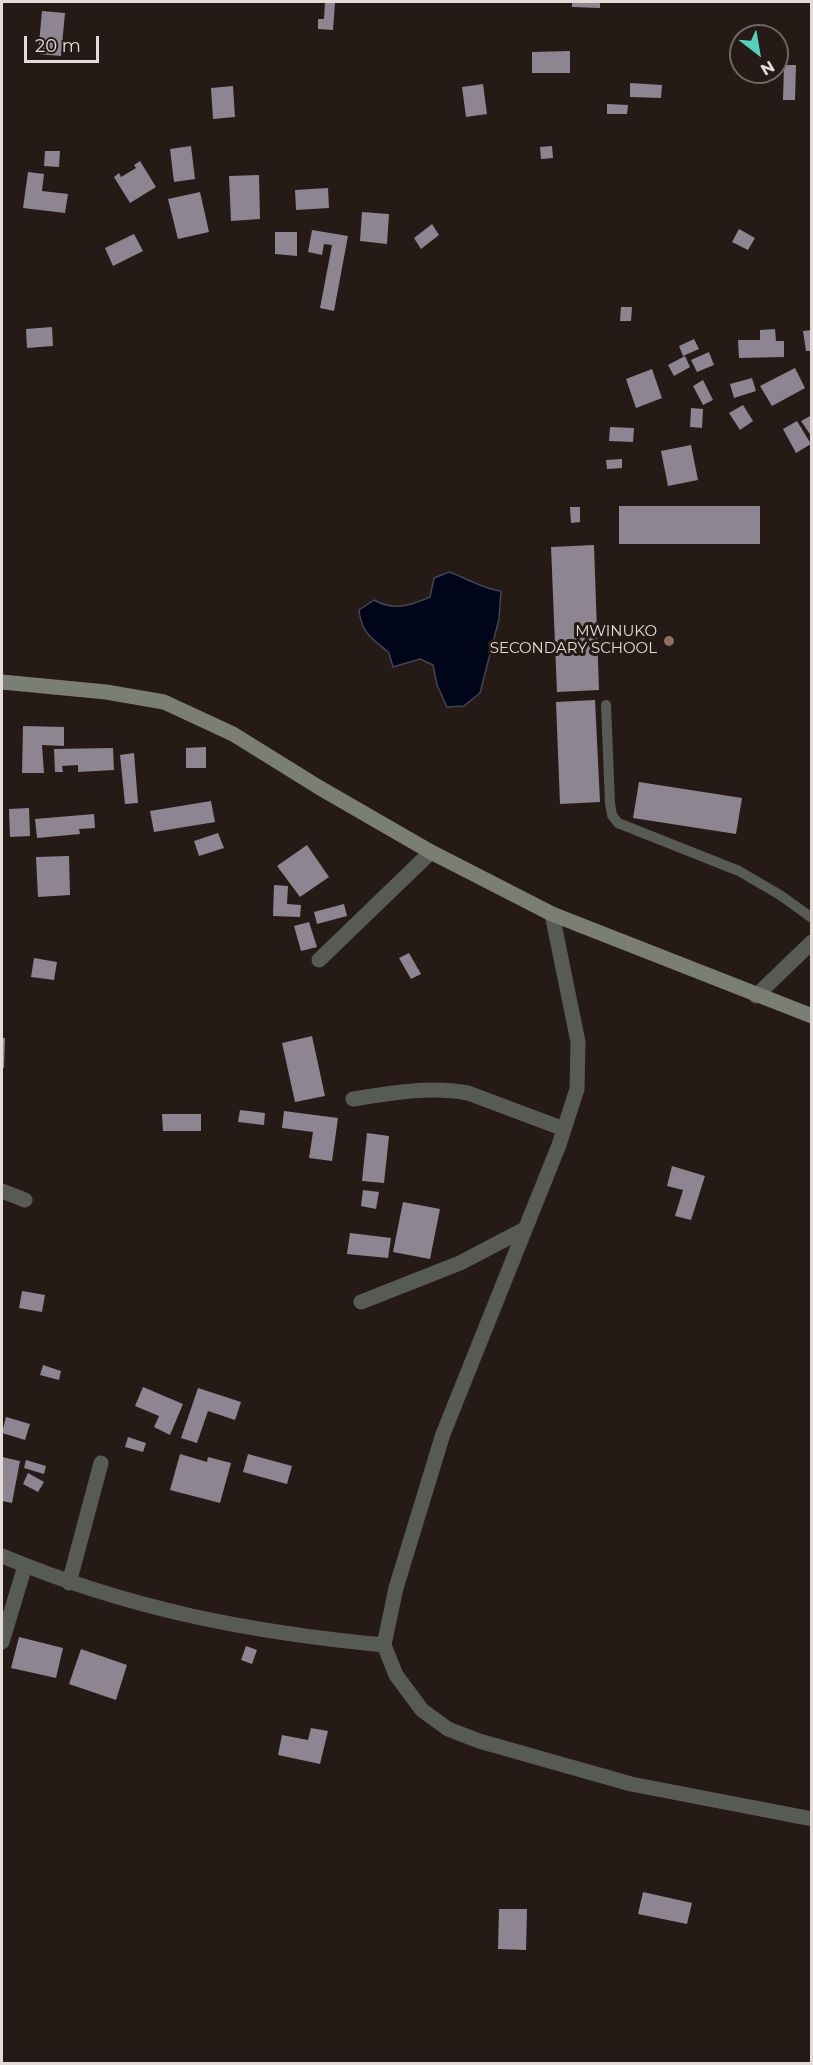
<!DOCTYPE html>
<html>
<head>
<meta charset="utf-8">
<style>
  body { margin:0 }
  #map { position:relative; width:813px; height:2065px; overflow:hidden; background:#251a15; font-family:Montserrat,sans-serif }
  canvas { display:block }
  .frame { position:absolute; inset:0; border:3px solid #e3dbd7; pointer-events:none }
  .north { position:absolute; left:729px; top:24px; width:60px; height:60px; box-sizing:border-box; background:#251a15; border:2px solid #716763; border-radius:50%; rotate:149deg; font-size:16px; font-weight:700; line-height:24px; text-align:center; color:#e3dbd7 }
  .north::after { content:''; display:block; margin:auto; width:21px; height:27px; background:#5acebd; clip-path:polygon(50% 0,100% 100%,50% 72%,0 100%) }
  .scale { position:absolute; left:24px; top:36px; width:75px; height:27px; box-sizing:border-box; border:3px solid #e3dbd7; border-top:0; padding-left:8px; font-size:18px; line-height:21px; white-space:nowrap; color:#e3dbd7; -webkit-text-stroke:4px #251a15; paint-order:stroke }
</style>
</head>
<body>
<div id="map">
<canvas width="813" height="2065"></canvas>
<div class="frame"></div>
<div class="north">N</div>
<div class="scale">20 m</div>
</div>
<script>
const g = document.querySelector('canvas').getContext('2d');
g.lineJoin = 'round';
function fill(path, color) {
  g.fillStyle = color;
  g.fill(path, 'evenodd');
}
function strokePath(path, color, width, dash) {
  g.strokeStyle = color;
  g.lineWidth = width;
  g.lineCap = dash ? 'butt' : 'round';
  g.setLineDash(dash || []);
  g.stroke(path);
}
function drawText(font, color, halo, rows, align = 'center') {
  g.font = font + ' Montserrat,sans-serif';
  g.lineWidth = 6;
  g.setLineDash([]);
  g.textBaseline = 'middle';
  g.strokeStyle = halo;
  g.fillStyle = color;
  for (const [text, x, y, turn = 0] of rows) {
    g.save();
    g.translate(x, y);
    g.rotate((+turn || 0) * Math.PI / 180);
    g.textAlign = isNaN(turn) ? turn : align;
    if (halo) g.strokeText(text, 0, 0);
    g.fillText(text, 0, 0);
    g.restore();
  }
}
const water = new Path2D(`
  M449 572C467 578 482 589 501 591L499 619 480 693 464 706 447 707 437 685 433 665 420 659 393 667 389 653C373 639 361 633 359 610L374 600C394 611 409 606 430 597L434 578Z`);
fill(water, '#000519');
strokePath(water, '#444552', 1.5);
fill(new Path2D(`
  M325 2H335L333 30 318 29V19H324Z
  M572 2H600V8L572 7Z
  M42 11 65 13 61 56 38 54Z
  M570 51V73H532V52Z
  M784 65H796L795 100H783Z
  M630 83 662 85 661 98 630 97Z
  M483 84 487 114 466 117 462 87Z
  M233 86 235 117 213 119 211 88Z
  M607 104 628 105 627 114H607Z
  M191 146 195 179 174 182 170 149Z
  M552 146 553 158 541 159 540 147Z
  M45 151H60L59 167 44 166Z
  M140 161 156 187 130 203 114 177 119 173 121 177 136 168 134 165Z
  M28 172 44 174 42 191 68 194 65 213 23 208Z
  M259 175 260 219 231 221 229 176Z
  M328 188 329 208 296 210 295 190Z
  M200 192 209 232 178 239 168 199Z
  M362 212 389 214 387 244 360 241Z
  M432 224 439 235 421 249 414 238Z
  M739 229 755 238 748 250 732 242Z
  M312 230 348 236 334 311 320 308 332 245 324 244 322 255 308 252Z
  M275 232H297V256L275 254Z
  M134 234 143 251 113 266 105 248Z
  M621 307H632L631 321H620Z
  M52 327 53 346 27 348 26 329Z
  M775 329 776 341H784V357L739 358 738 340H760V330Z
  M812 330V351H806L803 331Z
  M694 339 699 349 683 356 679 346Z
  M709 352 714 365 697 372 691 360Z
  M685 356 690 367 674 376 668 365Z
  M795 368 805 388 772 406 760 386Z
  M652 369 662 398 636 408 626 379Z
  M752 378 756 391 734 398 730 384Z
  M703 380 713 400 703 405 693 386Z
  M743 405 753 421 740 430 729 413Z
  M691 408 703 409 702 428 690 427Z
  M812 415V437L801 421Z
  M797 421 811 444 796 453 783 429Z
  M610 427 634 428 633 442 609 441Z
  M691 445 698 480 668 486 661 451Z
  M622 459V468L607 469 606 460Z
  M619 506H760V544H619Z
  M570 507H580V522L571 523Z
  M594 545 599 690 557 692 551 547Z
  M595 700 600 802 560 804 556 702Z
  M23 726 64 727V746L42 745 44 773H22Z
  M206 747V768H186V748Z
  M113 748 114 770 78 772V765L62 766 63 772H55L54 749Z
  M134 753 138 803 125 804 120 755Z
  M639 782 742 798 736 834 633 818Z
  M211 801 215 822 154 832 150 811Z
  M29 808 30 836 10 837 9 809Z
  M94 814 95 828 79 829 80 834 37 838 35 819Z
  M218 833 224 848 199 856 194 841Z
  M307 845 329 877 300 897 277 866Z
  M69 856 70 895 38 897 36 857Z
  M274 885 288 886 287 904 301 905 300 917 273 916Z
  M344 904 347 916 317 924 314 912Z
  M309 922 317 947 301 951 294 926Z
  M409 953 421 974 411 979 399 958Z
  M34 958 57 962 54 980 31 977Z
  M312 1036 325 1096 295 1102 282 1043Z
  M2 1038H5L4 1068H2Z
  M240 1110 265 1113 264 1125 238 1122Z
  M284 1111 338 1118 332 1161 309 1158 313 1132 282 1128Z
  M162 1114H201V1131H163Z
  M367 1133 389 1136 384 1183 362 1181Z
  M672 1166 705 1176 691 1220 675 1216 683 1190 667 1186Z
  M363 1190 379 1192 376 1209 361 1206Z
  M403 1202 440 1209 430 1259 393 1252Z
  M350 1233 391 1238 388 1258 347 1254Z
  M22 1291 45 1295 42 1312 19 1308Z
  M43 1365 61 1371 59 1380 40 1375Z
  M143 1387 183 1404 170 1435 154 1427 159 1416 135 1406Z
  M198 1388 241 1402 235 1420 208 1411 197 1443 181 1438Z
  M6 1417 30 1424 25 1440 2 1433Z
  M128 1437 146 1443 143 1452 125 1447Z
  M180 1454 207 1462 208 1457 231 1463 220 1503 170 1490Z
  M248 1454 292 1466 287 1484 243 1472Z
  M2 1457 20 1461 12 1503 2 1501Z
  M26 1460 46 1466 44 1474 24 1468Z
  M28 1473 44 1482 38 1492 23 1484Z
  M19 1637 63 1648 56 1678 11 1668Z
  M246 1646 257 1650 252 1664 241 1660Z
  M81 1649 127 1665 116 1700 69 1684Z
  M311 1728 328 1731 320 1764 278 1755 282 1735 308 1740Z
  M643 1892 692 1903 687 1924 638 1914Z
  M499 1909H527L526 1950 498 1949Z`), '#8e8592');
strokePath(new Path2D(`
  M606 705 610 803 612 815 618 823 739 871 780 895 812 918`), '#585b55', 10);
strokePath(new Path2D(`
  M552 914 578 1042 577 1089 559 1145 443 1434 396 1588 384 1645 396 1675 422 1710 448 1729 479 1741 631 1784 812 1819
  M319 960 431 852
  M756 996 812 942
  M353 1099C392 1093 429 1086 468 1093L564 1129
  M2 1191 25 1200
  M361 1302 460 1263 525 1229
  M2 1556C129 1609 248 1632 384 1645
  M69 1583 101 1463
  M2 1642 25 1566`), '#585b55', 15);
strokePath(new Path2D(`
  M2 682 106 692 164 702 233 734 320 788 431 852 552 914 812 1016`), '#7a7e75', 15);
for (const [x, y, r, color] of [
  [669,641,6,"#8d6e63"]
]) {
  const dot = new Path2D();
  dot.arc(x, y, r, 0, 2 * Math.PI);
  g.fillStyle = color;
  g.fill(dot);
  strokePath(dot, '#251a15', 2);
}
drawText('15px', '#e3dbd7', '#251a15', [
  ["MWINUKO",657,632],
  ["SECONDARY SCHOOL",657,649]
], 'right');
</script>
</body>
</html>
